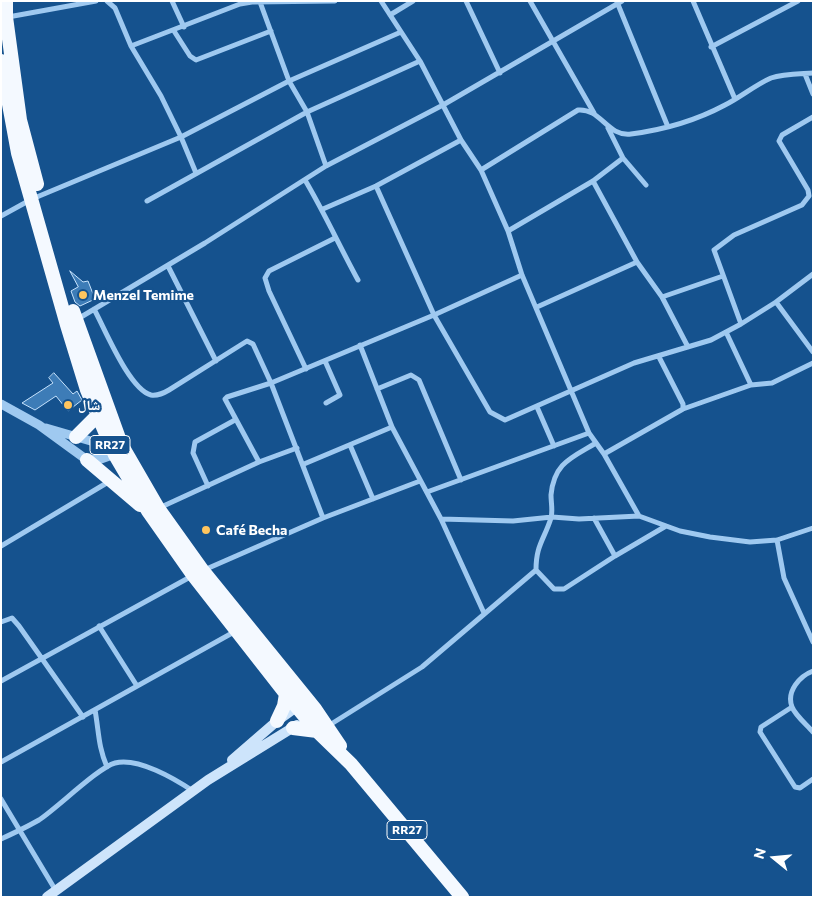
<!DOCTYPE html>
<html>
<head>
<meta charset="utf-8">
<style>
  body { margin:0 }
  #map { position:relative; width:814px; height:898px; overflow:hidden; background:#15528e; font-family:Commissioner,sans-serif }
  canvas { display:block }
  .frame { position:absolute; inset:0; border:2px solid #fff; pointer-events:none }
  .north { position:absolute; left:749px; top:833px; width:50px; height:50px; -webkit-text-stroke:4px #15528e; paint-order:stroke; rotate:287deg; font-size:14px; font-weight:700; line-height:20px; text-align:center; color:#fff }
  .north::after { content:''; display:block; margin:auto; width:18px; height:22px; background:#fff; clip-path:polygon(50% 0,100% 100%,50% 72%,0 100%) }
</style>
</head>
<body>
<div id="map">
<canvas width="814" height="898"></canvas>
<div class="frame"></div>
<div class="north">N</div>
</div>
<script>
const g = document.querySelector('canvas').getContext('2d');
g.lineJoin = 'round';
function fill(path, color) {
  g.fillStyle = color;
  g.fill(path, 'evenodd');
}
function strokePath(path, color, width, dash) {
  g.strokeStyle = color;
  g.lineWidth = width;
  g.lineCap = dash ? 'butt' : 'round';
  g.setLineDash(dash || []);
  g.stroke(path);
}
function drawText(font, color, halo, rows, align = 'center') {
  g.font = font + ' Commissioner,"Noto Naskh Arabic",sans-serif';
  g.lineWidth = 4.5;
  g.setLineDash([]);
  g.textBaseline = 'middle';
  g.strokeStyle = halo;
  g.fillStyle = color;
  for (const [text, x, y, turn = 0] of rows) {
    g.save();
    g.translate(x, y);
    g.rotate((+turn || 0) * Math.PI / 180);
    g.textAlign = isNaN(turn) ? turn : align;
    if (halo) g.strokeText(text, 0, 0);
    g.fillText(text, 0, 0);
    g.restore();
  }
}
const building = new Path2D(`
  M70 271 83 282 88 281 95 299 80 306 75 302 71 291 78 287Z
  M54 373 73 394 77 391 82 400 68 411 56 396 35 410 22 403 53 383 49 378Z`);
fill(building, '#3d7cb7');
strokePath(building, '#c6e2fc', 1);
strokePath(new Path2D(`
  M107 1 115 8 131 46 240 4 252 2 335 1
  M172 1 184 27
  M381 1 420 61 461 140 481 170 578 110C601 108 607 137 631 134 662 130 697 120 725 105 741 97 755 85 771 78 783 74 800 74 813 73
  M466 1 500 73
  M530 1 594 113
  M693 1 735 99
  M260 2 289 81 307 112 326 166
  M617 2 668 127
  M390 15 413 1
  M8 17 96 1
  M174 31 190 56 196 60 271 31
  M131 46 161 96 181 137 289 81 401 32
  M711 47 798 1
  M805 74 813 94
  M608 128 623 158 646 185
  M481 170 508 231 522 275 589 433 604 454 639 516
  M305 180C324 212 340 247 358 280
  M593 181 637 262 662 297 688 347
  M376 186 434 315 490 412 505 420 634 363 711 340 741 324 776 302 813 352
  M147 201 307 112 420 61
  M323 209 376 186 461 140
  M1 216 32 199 181 137 196 173
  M508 231 593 181 623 158
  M168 266 216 361
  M662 297 723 276
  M776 302 813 274
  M537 307 637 262
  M94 309C105 329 129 389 151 395 158 396 164 393 169 390L247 341 253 344 271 383 227 397 225 399 259 462
  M76 320 205 243 326 166 443 105 622 1
  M741 324 714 250 734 235 802 205 809 196 808 190 779 141 782 135 813 117
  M726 332 751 385
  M360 345 392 427 441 519 513 521 552 517 579 519 639 516 680 531 710 537 750 542 777 540 813 528
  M325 361 340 395 326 403
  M306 369 269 291 265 278 269 271 335 238
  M377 389 411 375 419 380 461 480
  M537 407 554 446
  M683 409 751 385 772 383 813 363
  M596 443C571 458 554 463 551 495 551 503 553 511 551 518 544 540 536 545 536 570L554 589H564L615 556 666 526
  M350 445 373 499
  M604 454 683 409V404L659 357
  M304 464 392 427
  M208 486 193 453 195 442 235 420
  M427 492 589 433
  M159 508 259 462 297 448
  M323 518 271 383 434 315 522 275
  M594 518 615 556
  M441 519 484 613
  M777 540 784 578 813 642
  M1 546 110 481
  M204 570 323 518 420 481
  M1 622 12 618 19 626 83 717
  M99 626 137 686
  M813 671C800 676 786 691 792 707 795 715 807 725 813 732
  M1 681 192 576
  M792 707 761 727 760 732 795 787 800 788 813 779
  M95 710C99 732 98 746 107 767
  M328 726 422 667 536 570
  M1 762 234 632
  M1 799 56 891
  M1 839C14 833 27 827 39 820 56 809 99 767 115 763 138 757 175 779 193 791`), '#9fc9f0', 5);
strokePath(new Path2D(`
  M1 404 39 425 87 460 101 459 118 453
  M46 428 101 444 113 445`), '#9fc9f0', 9);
strokePath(new Path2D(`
  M232 760 277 721 302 703
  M47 897 208 780 297 725`), '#cde4fb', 10);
strokePath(new Path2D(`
  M6 1V17L20 120 37 184
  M1 61 18 153 67 325 87 390 115 455 148 511 193 575 286 694 317 731 351 764 462 897
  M73 311 121 444 158 508 203 571 315 709 340 746
  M76 437 98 415
  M87 460 140 505
  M277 721 284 706 286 694
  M293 728 317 731`), '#f4f9ff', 14);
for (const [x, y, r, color] of [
  [83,295,5,"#ffc55e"],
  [68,405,5,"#ffc55e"],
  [206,530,5,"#ffc55e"]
]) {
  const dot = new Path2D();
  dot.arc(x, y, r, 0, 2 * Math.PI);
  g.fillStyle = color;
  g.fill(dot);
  strokePath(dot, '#15528e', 2);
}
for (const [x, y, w] of [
  [110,445,40],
  [407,830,40]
]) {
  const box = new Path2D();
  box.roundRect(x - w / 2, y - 9.5, w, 19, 4);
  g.fillStyle = '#15528e';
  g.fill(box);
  strokePath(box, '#fff', 1);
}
drawText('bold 12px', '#fff', null, [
  ["RR27",110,445],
  ["RR27",407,830]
]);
drawText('bold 14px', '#fff', '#15528e', [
  ["Menzel Temime",93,295],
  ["شال",78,405],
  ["Café Becha",216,530]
], 'left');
</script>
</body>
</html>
